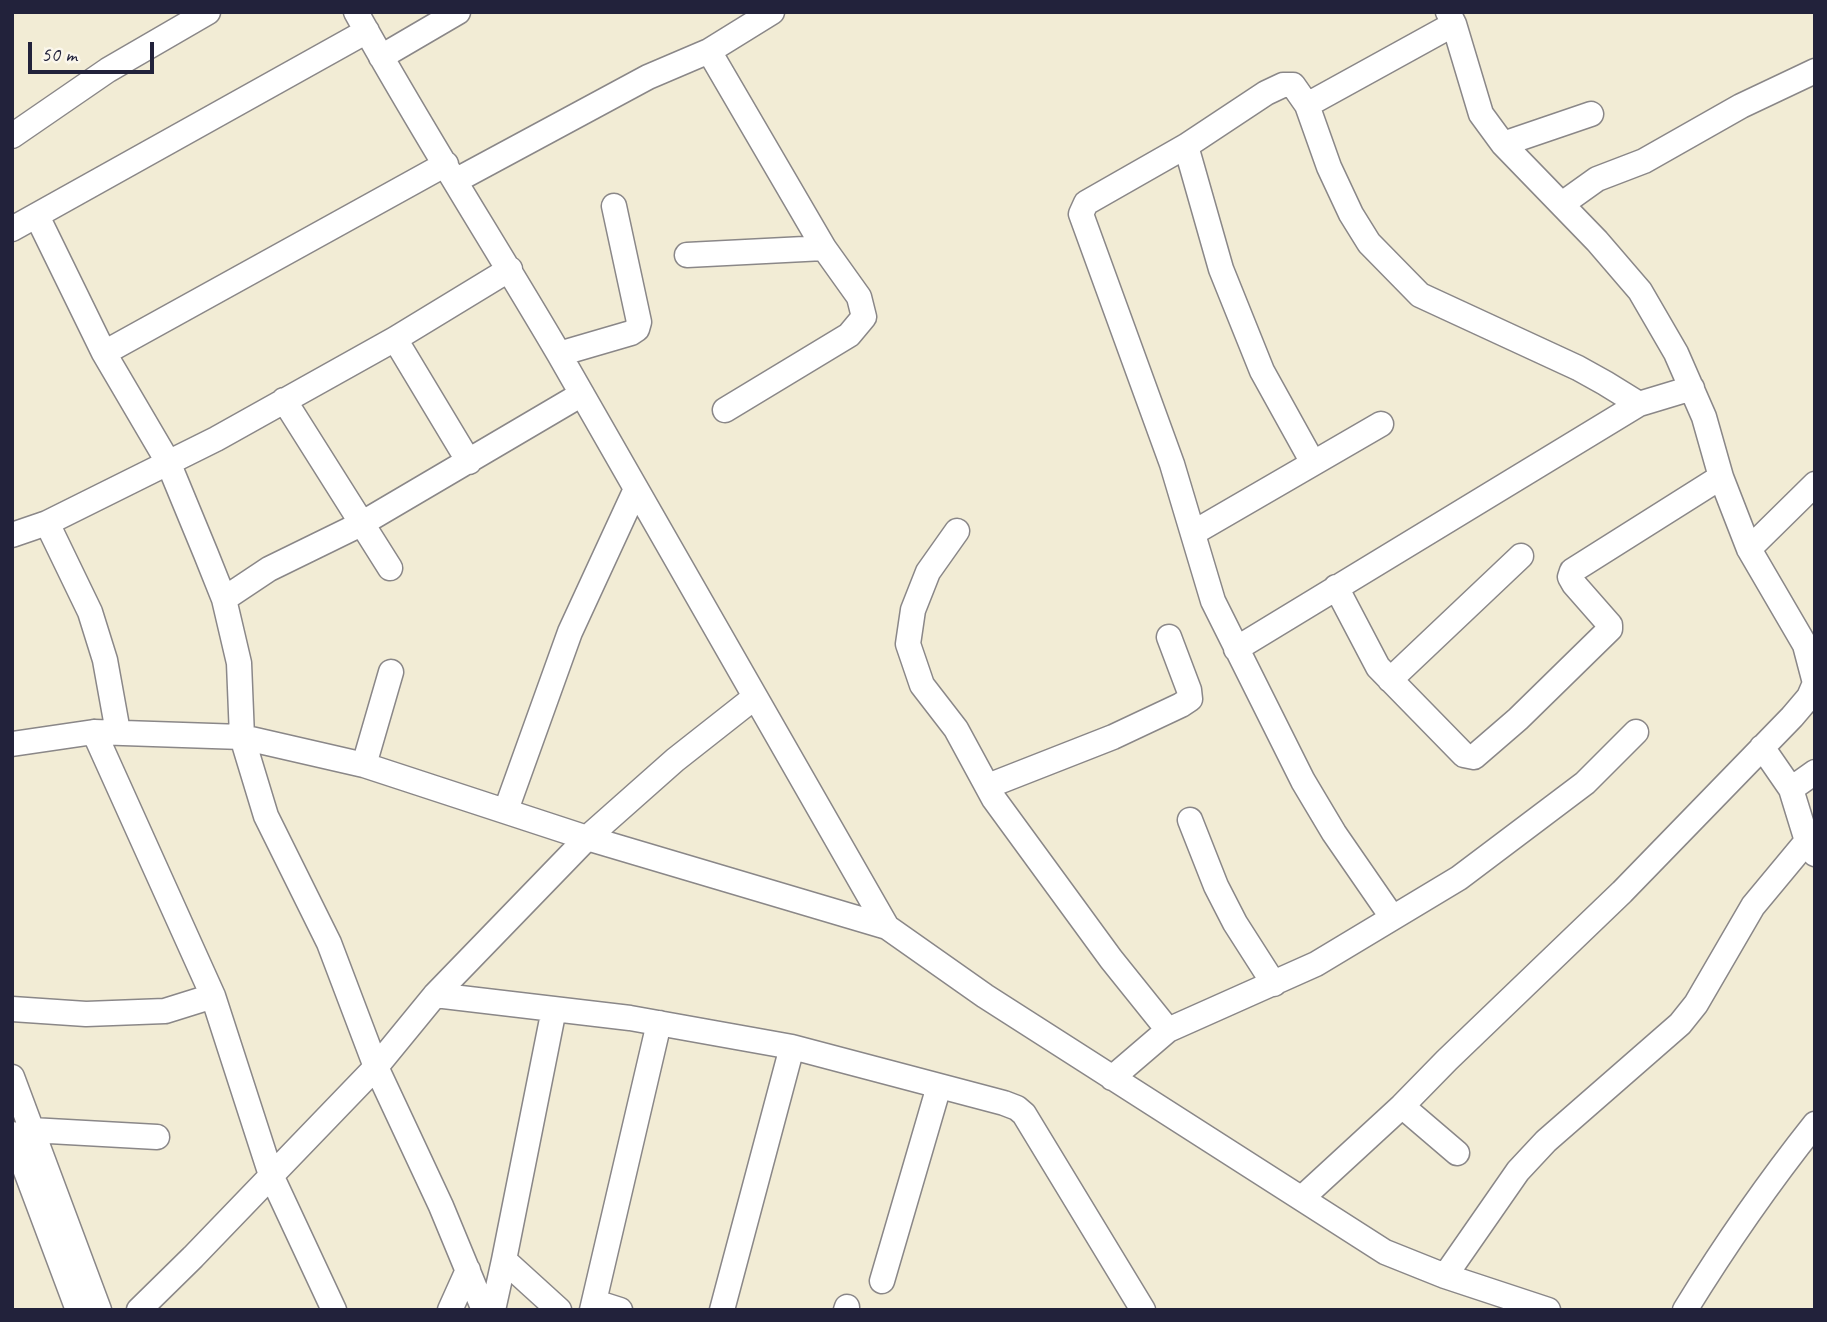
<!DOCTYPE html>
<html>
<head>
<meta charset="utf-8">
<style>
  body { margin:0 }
  #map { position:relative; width:1827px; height:1322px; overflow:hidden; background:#f2ecd5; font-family:Caveat,sans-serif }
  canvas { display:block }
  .frame { position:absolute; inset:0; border:14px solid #22223b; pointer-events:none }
  .scale { position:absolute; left:28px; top:42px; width:126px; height:32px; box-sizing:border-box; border:4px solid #22223b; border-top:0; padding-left:9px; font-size:21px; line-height:24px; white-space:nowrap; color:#22223b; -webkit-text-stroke:5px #fbf7ec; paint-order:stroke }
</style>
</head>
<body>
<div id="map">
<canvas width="1827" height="1322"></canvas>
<div class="frame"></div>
<div class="scale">50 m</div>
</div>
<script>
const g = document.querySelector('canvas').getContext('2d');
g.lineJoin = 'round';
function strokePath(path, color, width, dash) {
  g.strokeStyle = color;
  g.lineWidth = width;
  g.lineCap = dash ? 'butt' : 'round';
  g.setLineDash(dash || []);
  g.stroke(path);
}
const minor = new Path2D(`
  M356 12C420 128 492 240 559 354L887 927
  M1448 12 1454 24 1481 114 1503 144 1597 241 1640 291 1676 353 1704 417 1721 477 1749 549 1805 645 1815 683
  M709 51 824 248 859 297 864 317 849 335 725 410
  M381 57 458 12
  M1307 105 1454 24
  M12 136 108 70 208 12
  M1503 144 1591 114
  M1186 146 1221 269 1262 371 1313 463
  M446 164 104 353 168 462 206 554 224 599 239 663 242 737 266 816 329 943 376 1067 441 1206 484 1310
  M455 181 648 77 709 51 772 12
  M1562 204 1597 179 1644 161 1741 106 1815 71
  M37 216 104 353
  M12 229 367 31
  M687 255 824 248
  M395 339 469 462
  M559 354 631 333 637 329 639 322 614 206
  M284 400 390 568
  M47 523 90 612 105 660 118 732
  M957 531 928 572 913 610 908 644 922 685 956 729 994 799 1111 959 1168 1030
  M1193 533 1381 424
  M12 535 47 523 216 439 395 339 510 269
  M1749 549 1815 484
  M1336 587 1378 667 1464 755 1474 757 1518 719 1610 629V625L1574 584 1570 577 1572 571 1721 477
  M224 599 269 569 361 524 582 394
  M1236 649 1639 404
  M1390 680 1521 556
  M94 732 213 996 271 1175 334 1310
  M12 744 94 732 242 737 364 765 587 838 887 927 985 996 1385 1252 1445 1276 1548 1310
  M1762 747 1791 789 1807 841 1815 854
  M364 765 391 672
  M988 786 1113 737 1181 705 1190 699 1189 690 1169 637
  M1791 789 1815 772
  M506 810 570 632 636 489
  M1190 820 1216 886 1235 923 1274 984
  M1392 917 1334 833 1303 781 1213 601 1172 464 1081 214 1086 203 1186 146 1266 93 1283 85H1293L1307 105 1329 167 1351 214 1369 243 1420 295 1578 368 1605 383 1639 404 1692 388
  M435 995 630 1018 792 1047 1004 1103 1017 1108 1024 1114 1143 1310
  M12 1009 86 1014 165 1011 213 996
  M12 1077 99 1310
  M1112 1078 1168 1030 1316 964 1459 878 1585 783 1636 732
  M1402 1106 1457 1153
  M31 1130 157 1137
  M12 1134 78 1310
  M1302 1198 1402 1106 1447 1060 1622 892 1792 717 1809 697 1815 683
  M504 1260 559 1310
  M1445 1276 1518 1171 1546 1141 1680 1024 1696 1004 1753 906 1807 841
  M882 1281 939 1086
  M595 1302 620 1310
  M139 1310 193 1257 376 1067 435 995 587 838 675 760 755 697
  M450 1310 468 1270
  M493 1310 504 1260 554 1009
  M592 1310 659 1023
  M722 1310 792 1047
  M846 1310 847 1307
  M1685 1310C1725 1245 1768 1183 1815 1124`);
strokePath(minor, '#8a8788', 27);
strokePath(minor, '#fff', 24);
</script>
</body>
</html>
